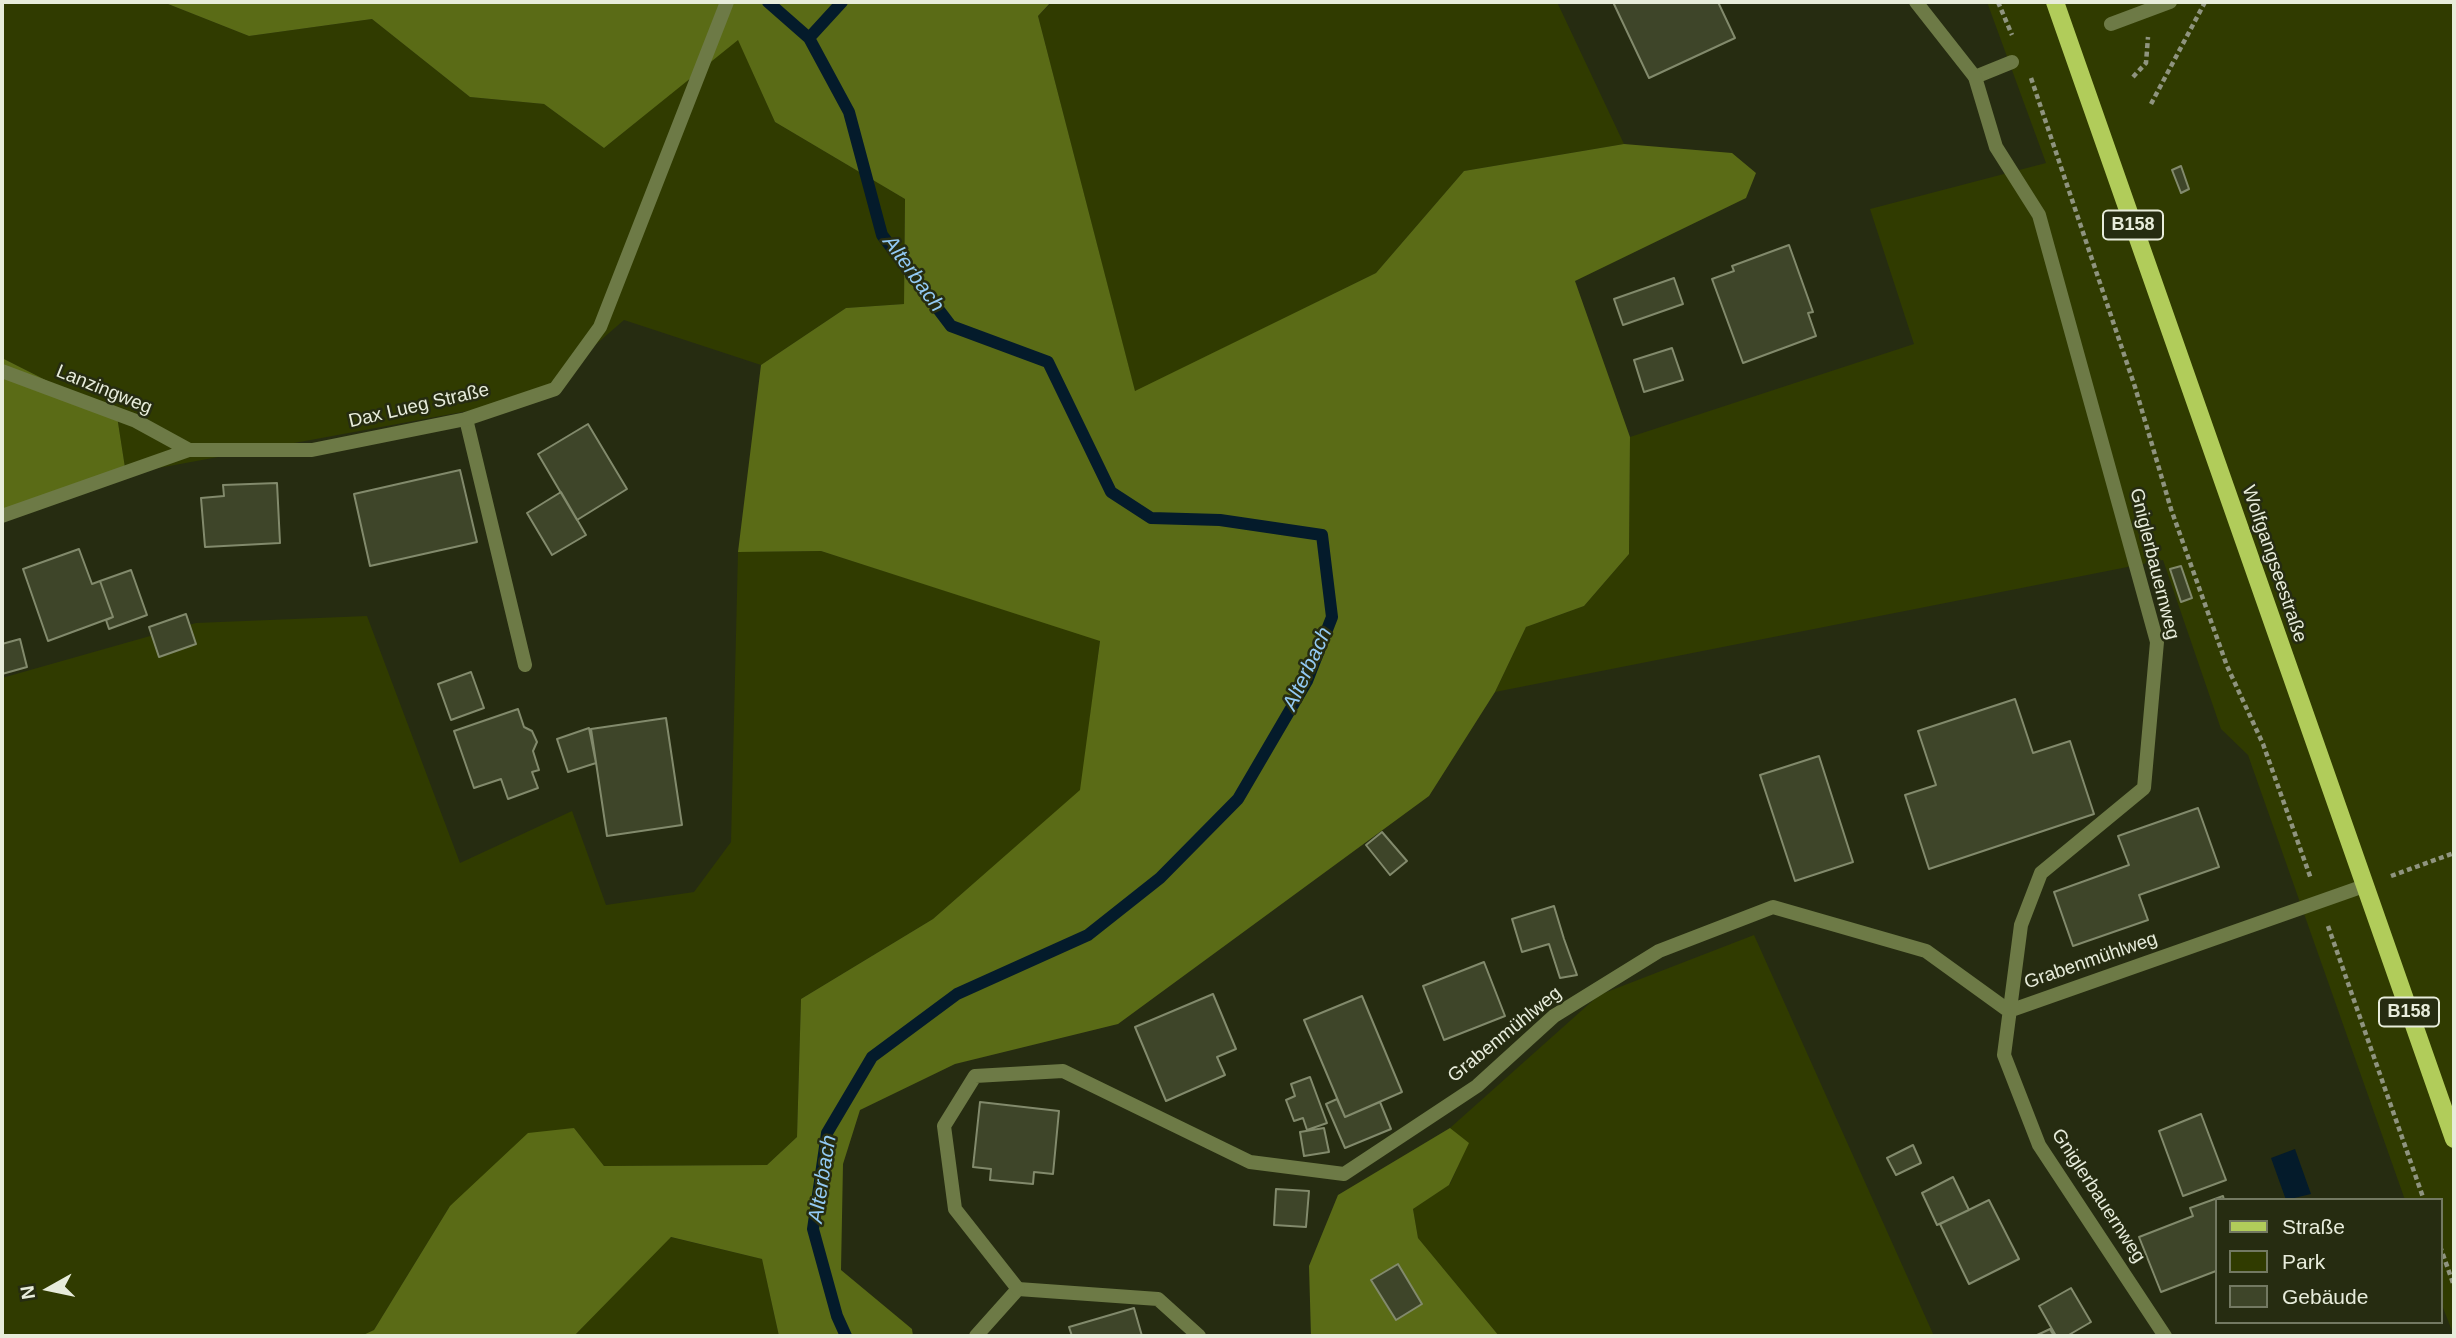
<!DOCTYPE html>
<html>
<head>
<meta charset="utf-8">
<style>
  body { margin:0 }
  #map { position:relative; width:2456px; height:1338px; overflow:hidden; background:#262c11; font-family:Arial,sans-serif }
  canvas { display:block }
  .frame { position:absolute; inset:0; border:4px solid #e7ecdb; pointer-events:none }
  .legend { position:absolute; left:2215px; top:1198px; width:228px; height:126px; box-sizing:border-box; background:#262c11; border:2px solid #737962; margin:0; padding:9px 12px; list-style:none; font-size:21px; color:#e7ecdb }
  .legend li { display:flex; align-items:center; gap:14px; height:35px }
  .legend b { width:35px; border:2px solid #737962 }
  .north { position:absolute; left:14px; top:1254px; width:70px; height:70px; -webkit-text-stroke:5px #262c11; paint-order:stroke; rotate:261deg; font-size:19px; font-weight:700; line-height:28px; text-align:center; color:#e7ecdb }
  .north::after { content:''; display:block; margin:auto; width:24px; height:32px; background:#e7ecdb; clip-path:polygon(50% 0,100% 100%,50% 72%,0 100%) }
</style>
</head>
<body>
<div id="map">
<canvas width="2456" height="1338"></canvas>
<div class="frame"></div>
<ul class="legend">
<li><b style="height:9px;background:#b1cc5a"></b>Straße</li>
<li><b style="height:19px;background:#303b00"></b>Park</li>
<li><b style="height:19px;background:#3e4529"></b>Gebäude</li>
</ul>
<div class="north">N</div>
</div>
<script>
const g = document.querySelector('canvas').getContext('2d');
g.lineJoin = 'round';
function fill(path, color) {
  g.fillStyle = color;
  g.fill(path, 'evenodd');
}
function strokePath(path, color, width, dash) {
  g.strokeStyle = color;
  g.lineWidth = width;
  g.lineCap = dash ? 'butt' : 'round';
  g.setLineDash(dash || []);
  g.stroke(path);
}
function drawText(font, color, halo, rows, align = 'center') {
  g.font = font + ' Arial,sans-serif';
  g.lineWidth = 5;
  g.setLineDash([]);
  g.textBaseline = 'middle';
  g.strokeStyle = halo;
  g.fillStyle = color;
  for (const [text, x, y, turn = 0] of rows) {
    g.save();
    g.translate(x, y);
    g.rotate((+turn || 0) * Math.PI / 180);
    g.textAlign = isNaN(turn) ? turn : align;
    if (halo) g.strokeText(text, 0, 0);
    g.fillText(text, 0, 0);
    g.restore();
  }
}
fill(new Path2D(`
  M2 2H163L249 36 372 19 470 97 544 104 604 148 738 39 775 122 905 199 904 304 846 308 761 365 624 320 533 399 126 474 117 416 2 358Z
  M1052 2H1557L1624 144 1464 171 1376 273 1135 392 1038 16Z
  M1987 2H2454V1336L2440 1300V1200H2405L2248 755 2221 729 2163 560 1495 692 1526 627 1584 606 1629 554 1630 437 1914 344 1870 209 2046 163Z
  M821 551 1100 640 1081 790 933 919 801 999 797 1137 767 1165 604 1166 574 1128 450 1206 374 1330 361 1336H2V678L196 623 367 616 460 863 572 811 606 905 694 892 731 842 738 552Z
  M1754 935 1934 1336H1499L1418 1238 1413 1209 1450 1184 1468 1143 1450 1128 1599 995Z
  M670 1237 762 1259 779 1336H574Z`), '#303b00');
fill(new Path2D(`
  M163 2H1051L1038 16 1135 391 1376 273 1464 171 1624 144 1732 153 1756 173 1746 198 1575 281 1630 437 1629 554 1584 606 1526 627 1495 692 1429 796 1118 1024 955 1064 860 1110 843 1164 841 1270 912 1329 913 1336H779L762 1259 671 1237 574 1336H361L374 1330 450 1206 528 1133 574 1128 604 1166 767 1165 797 1137 801 999 933 919 1080 790 1100 641 821 551 738 552 761 365 846 308 904 304 905 199 775 122 738 40 604 148 544 104 470 97 372 19 249 36Z
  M2 358 117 416 126 474 2 510Z
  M1450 1128 1469 1143 1449 1185 1413 1209 1418 1238 1499 1336H1311L1309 1266 1338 1195Z`), '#5a6b16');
fill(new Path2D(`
  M2295 1149 2311 1194 2286 1200 2271 1158Z`), '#041b2b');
strokePath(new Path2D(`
  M768 2 809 38
  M842 2 809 38 849 112 882 235 951 326 1048 362 1111 492 1151 518 1220 520 1322 535 1332 617 1307 681 1238 799 1160 878 1088 935 957 994 872 1057 827 1133 813 1229 837 1316 846 1336`), '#041b2b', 12);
const building = new Path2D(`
  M1613 2H1718L1735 38 1649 78Z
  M2181 166 2189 189 2181 193 2172 170Z
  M1789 245 1813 312 1808 313 1816 336 1743 363 1712 279 1734 271 1732 266Z
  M1674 278 1683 304 1623 325 1614 299Z
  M1672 348 1683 380 1644 392 1634 360Z
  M588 424 627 489 577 520 538 454Z
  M460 470 477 542 370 566 354 494Z
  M277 483 280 543 205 547 201 498 224 496 223 485Z
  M561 492 586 535 552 555 527 513Z
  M79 549 92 584 100 581 113 617 48 641 23 569Z
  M2181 566 2192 598 2181 602 2170 569Z
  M131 570 147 615 109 629 106 620 113 617 100 581Z
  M186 614 196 644 159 657 149 627Z
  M20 639 27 667 2 674V644Z
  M471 672 484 708 451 720 438 684Z
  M2015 699 2033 753 2070 741 2094 814 1929 869 1905 795 1936 785 1918 731Z
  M518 709 524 727 532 731 537 742 533 751 539 770 532 772 538 788 508 799 501 779 474 788 454 731Z
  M666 718 682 825 607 836 591 729Z
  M589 728 596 763 568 772 557 739Z
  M1819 756 1853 862 1795 881 1760 775Z
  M2198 808 2219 867 2139 895 2148 920 2073 946 2054 892 2129 865 2118 836Z
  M1382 832 1407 861 1390 875 1366 845Z
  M1554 906 1564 939 1577 975 1560 978 1549 944 1522 952 1512 919Z
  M1484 962 1505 1016 1444 1040 1423 986Z
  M1213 994 1236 1049 1217 1057 1225 1075 1166 1101 1135 1027Z
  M1362 996 1402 1092 1345 1117 1304 1020Z
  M1310 1077 1327 1123 1307 1130 1303 1118 1294 1121 1286 1100 1295 1096 1291 1084Z
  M1337 1099 1345 1117 1380 1102 1391 1129 1345 1148 1326 1104Z
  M980 1102 1059 1111 1053 1174 1034 1172 1033 1184 990 1180 991 1169 973 1167Z
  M2201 1114 2226 1180 2183 1196 2159 1131Z
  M1324 1128 1329 1152 1304 1156 1300 1132Z
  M1913 1145 1921 1163 1896 1175 1887 1158Z
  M1953 1177 1969 1210 1937 1225 1922 1193Z
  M1276 1189 1309 1191 1306 1227 1274 1225Z
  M2223 1196 2224 1200H2216V1271L2161 1292 2139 1237 2193 1216 2190 1208Z
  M1989 1200 2019 1259 1969 1284 1940 1224Z
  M1398 1264 1422 1304 1396 1320 1371 1280Z
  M2071 1288 2091 1322 2067 1336H2056L2039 1306Z
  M1134 1308 1142 1336H1072L1069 1327Z
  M2050 1329 2054 1336H2035Z`);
fill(building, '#3e4529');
strokePath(building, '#828a6c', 2);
strokePath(new Path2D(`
  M1998 2 2012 35
  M2133 77 2146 63 2148 37
  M2031 78 2135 387 2171 509 2227 666 2263 744 2311 879
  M2151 104 2205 2
  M2391 876 2454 853
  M2328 926 2424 1200
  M2440 1246 2454 1286`), '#8f947f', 4.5, [5, 3.5]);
strokePath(new Path2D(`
  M2111 24 2170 2
  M1975 77 2012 62
  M466 419 525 665
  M976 1336 1018 1289 1158 1299 1199 1336`), '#6d7a46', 14);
strokePath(new Path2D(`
  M1916 2 1975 77 1996 147 2039 215 2157 642 2144 788 2041 873 2021 925 2004 1055 2039 1145 2165 1336
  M2 371 136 421 189 450
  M2 516 189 450H312L466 419 555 389 600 327 727 2
  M1018 1289 955 1209 944 1126 975 1076 1063 1071 1250 1162 1344 1174 1477 1086 1554 1016 1659 951 1773 907 1926 951 2009 1011 2364 886`), '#6d7a46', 14);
strokePath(new Path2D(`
  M2055 2 2454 1139`), '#b1cc5a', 18);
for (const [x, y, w] of [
  [2133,225,60],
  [2409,1012,60]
]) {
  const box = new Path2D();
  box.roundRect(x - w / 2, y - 14.5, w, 29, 5);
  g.fillStyle = '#262c11';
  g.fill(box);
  strokePath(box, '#e7ecdb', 2);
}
drawText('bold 18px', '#e7ecdb', null, [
  ["B158",2133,225],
  ["B158",2409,1012]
]);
drawText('19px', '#e7ecdb', '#262c11', [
  ["Lanzingweg",104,390,22],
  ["Dax Lueg Straße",419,406,-13],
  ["Gniglerbauernweg",2154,564,76],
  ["Wolfgangseestraße",2274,564,71],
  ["Grabenmühlweg",2091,961,-19],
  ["Grabenmühlweg",1505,1035,-39],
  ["Gniglerbauernweg",2098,1196,57]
]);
drawText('italic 21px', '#93caf4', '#262c11', [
  ["Alterbach",913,274,54],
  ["Alterbach",1308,669,-65],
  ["Alterbach",823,1179,-81]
]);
</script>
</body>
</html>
